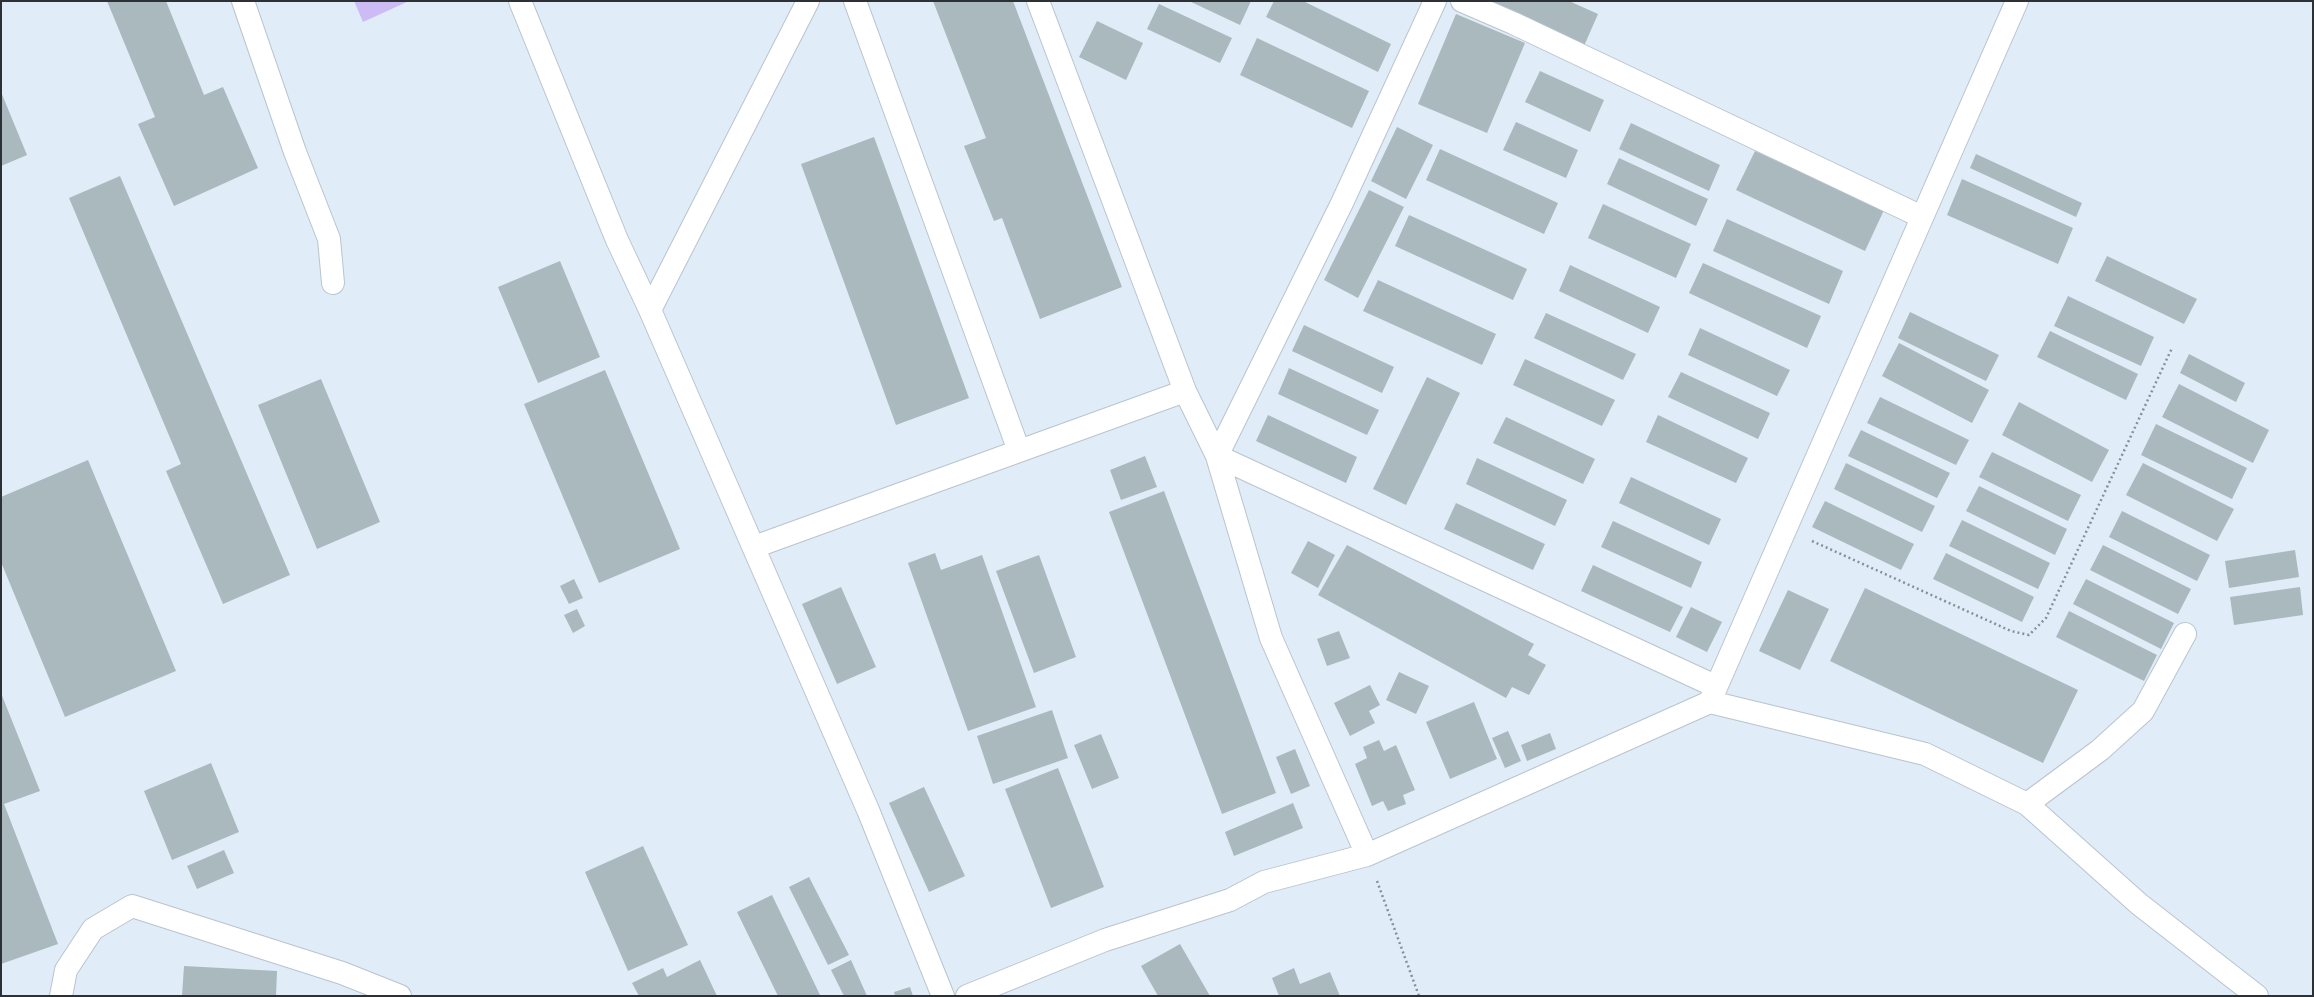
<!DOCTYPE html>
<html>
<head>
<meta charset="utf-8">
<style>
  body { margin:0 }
  #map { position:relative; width:2314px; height:997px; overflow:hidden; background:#e0ecf7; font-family:"IBM Plex Sans",sans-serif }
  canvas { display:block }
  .frame { position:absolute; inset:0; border:2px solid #2d3135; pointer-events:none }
</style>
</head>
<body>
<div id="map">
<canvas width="2314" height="997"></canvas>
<div class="frame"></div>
</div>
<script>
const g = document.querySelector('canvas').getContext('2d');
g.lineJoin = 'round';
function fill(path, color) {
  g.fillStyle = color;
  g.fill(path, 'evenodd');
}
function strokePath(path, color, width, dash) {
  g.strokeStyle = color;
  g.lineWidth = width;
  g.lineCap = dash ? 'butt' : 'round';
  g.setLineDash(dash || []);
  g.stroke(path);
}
fill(new Path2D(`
  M354 1H409L363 22Z`), '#cdbbf5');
fill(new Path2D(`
  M107 1H166L204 95 223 87 258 168 174 206 138 124 155 117Z
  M933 1H1013L1122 287 1040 319 1002 218 994 221 964 146 986 138Z
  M1189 1H1251L1240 25Z
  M1274 1H1303L1391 44 1378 72 1266 17Z
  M1488 1H1569L1598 14 1584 46Z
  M1159 4 1232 38 1220 63 1147 29Z
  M1456 14 1525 43 1487 133 1418 104Z
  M1097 21 1143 43 1126 80 1079 57Z
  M1257 38 1369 91 1352 128 1240 75Z
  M1540 71 1604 100 1590 132 1525 102Z
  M1 92 27 155 1 166Z
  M1516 122 1578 150 1566 178 1503 150Z
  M1631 123 1720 165 1709 191 1619 149Z
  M1397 127 1433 145 1406 199 1371 181Z
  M874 137 969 398 896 425 801 164Z
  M1440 149 1558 203 1544 234 1426 180Z
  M1755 151 1884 210 1865 251 1736 190Z
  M1976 154 2082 203 2076 217 1970 168Z
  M1619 158 1708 199 1696 226 1607 184Z
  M120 176 290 575 223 604 166 471 181 464 69 198Z
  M1962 179 2073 228 2058 264 1947 215Z
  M1369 190 1404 207 1358 298 1324 280Z
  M1603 204 1691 244 1676 278 1588 238Z
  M1409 215 1527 269 1513 300 1395 246Z
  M1727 219 1843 271 1829 304 1713 251Z
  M2107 256 2197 299 2184 324 2095 281Z
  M560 261 600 357 538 383 498 287Z
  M1703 263 1821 316 1807 348 1689 293Z
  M1570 265 1660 307 1648 333 1559 291Z
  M1378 280 1496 334 1482 365 1363 311Z
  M2068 296 2154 337 2141 366 2054 326Z
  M1910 312 1999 355 1986 381 1898 338Z
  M1546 313 1636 354 1623 380 1534 338Z
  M1304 325 1394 367 1382 393 1292 351Z
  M1700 328 1790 370 1777 396 1688 355Z
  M2050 331 2138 374 2126 400 2037 357Z
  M1899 343 1989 390 1972 423 1882 376Z
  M2189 354 2245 383 2236 402 2180 373Z
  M1525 359 1615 400 1602 426 1513 385Z
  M1289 368 1379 410 1367 435 1278 394Z
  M605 370 680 549 599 583 524 404Z
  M1681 372 1770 413 1758 439 1668 397Z
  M1427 377 1460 393 1406 505 1373 489Z
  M321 379 380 522 317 549 258 405Z
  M2179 384 2269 430 2253 463 2162 417Z
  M1880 397 1969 440 1956 465 1867 423Z
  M2019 402 2109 450 2092 482 2002 435Z
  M1268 415 1357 457 1346 483 1256 441Z
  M1658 415 1748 458 1736 483 1646 442Z
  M1506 417 1595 459 1583 484 1493 443Z
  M2156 424 2247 468 2232 499 2141 455Z
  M1861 430 1950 473 1937 498 1848 456Z
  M1992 452 2081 495 2068 521 1979 477Z
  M1145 456 1157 487 1121 500 1110 470Z
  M1477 458 1567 500 1555 526 1466 484Z
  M88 460 176 671 65 717 1 562V497Z
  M1846 463 1935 506 1922 532 1834 489Z
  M2143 463 2234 509 2217 541 2126 495Z
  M1631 477 1721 519 1709 545 1619 503Z
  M1979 486 2067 529 2055 555 1966 511Z
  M1164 491 1276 793 1222 814 1109 512Z
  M1825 501 1914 544 1901 570 1812 527Z
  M1456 503 1545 544 1533 570 1444 529Z
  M2122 511 2210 555 2197 581 2109 537Z
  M1962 520 2050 563 2038 589 1949 546Z
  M1613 521 1702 562 1691 588 1601 547Z
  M1308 541 1335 555 1318 588 1291 573Z
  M1347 545 1534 644 1528 655 1546 665 1529 695 1512 687 1506 698 1318 595Z
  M2103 545 2191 589 2178 614 2090 570Z
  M2295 550 2299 577 2229 588 2225 561Z
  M935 553 941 570 982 555 1036 707 968 731 908 563Z
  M1946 553 2034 597 2022 622 1933 579Z
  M1039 555 1076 657 1034 673 996 571Z
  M1593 565 1683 607 1670 632 1581 591Z
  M574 579 583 598 569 604 560 586Z
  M2086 579 2174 623 2161 649 2073 604Z
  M841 587 876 667 837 684 802 604Z
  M2300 587 2303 615 2234 625 2230 597Z
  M1865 588 2078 690 2043 763 1830 661Z
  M1788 590 1829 609 1800 670 1759 651Z
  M1691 607 1722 622 1707 652 1676 637Z
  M577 609 585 626 573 633 564 615Z
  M2069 611 2157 655 2144 681 2056 637Z
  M1339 631 1350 658 1327 666 1317 639Z
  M1399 672 1429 686 1416 714 1386 700Z
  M1370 685 1380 705 1369 711 1375 723 1350 736 1334 703Z
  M1 693 40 791 4 804 58 944 1 964Z
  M1474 702 1497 759 1450 779 1426 722Z
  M1052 710 1068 758 993 784 977 736Z
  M1508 731 1521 761 1505 768 1492 738Z
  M1550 733 1556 749 1527 761 1521 745Z
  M1101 734 1119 778 1092 789 1074 745Z
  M1379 740 1384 751 1396 745 1415 790 1403 795 1406 804 1388 811 1383 801 1372 806 1355 764 1367 758 1363 747Z
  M1295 749 1310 786 1291 794 1276 757Z
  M211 763 239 832 172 860 144 791Z
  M1058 768 1104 887 1051 908 1005 789Z
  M924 787 965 876 929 892 889 803Z
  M1293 803 1303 828 1234 856 1225 832Z
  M643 846 688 945 628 971 585 872Z
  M224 850 234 873 197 889 187 866Z
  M809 877 849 955 828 965 789 887Z
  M772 895 820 995 818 996H778L737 912Z
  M1180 944 1210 996H1158L1141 966Z
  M700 960 717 996H639L632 983 663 968 667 977Z
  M851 960 867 996H844L831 970Z
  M184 966 277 971 276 996H182Z
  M1294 968 1300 984 1330 972 1340 996H1279L1272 978Z
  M910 987 913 996H895L894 992Z`), '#a9b9be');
const minor = new Path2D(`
  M243 1 295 152 329 239 333 283
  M520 1 617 240 650 310 868 810 943 996
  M855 1 1019 451
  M1038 1 1185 391 1217 456 1271 638 1367 855
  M1435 1 1342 203 1217 456 1715 686
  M1462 1 1513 23 1922 217
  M650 310 808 1
  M754 547 1185 391
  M1711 699 2017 1
  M2027 804 2100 750 2143 711 2185 634
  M61 996 66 970 93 929 132 906 342 973 400 996
  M967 996 1105 940 1230 900 1264 882 1367 855 1710 702 1925 754 2027 804 2139 904 2257 996`);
strokePath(minor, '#b8c4ce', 24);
strokePath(new Path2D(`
  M1812 541 2011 631 2029 635 2046 618 2172 348
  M1377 881 1419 996`), '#889097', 2.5, [2, 3]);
strokePath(minor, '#fff', 22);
</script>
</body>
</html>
